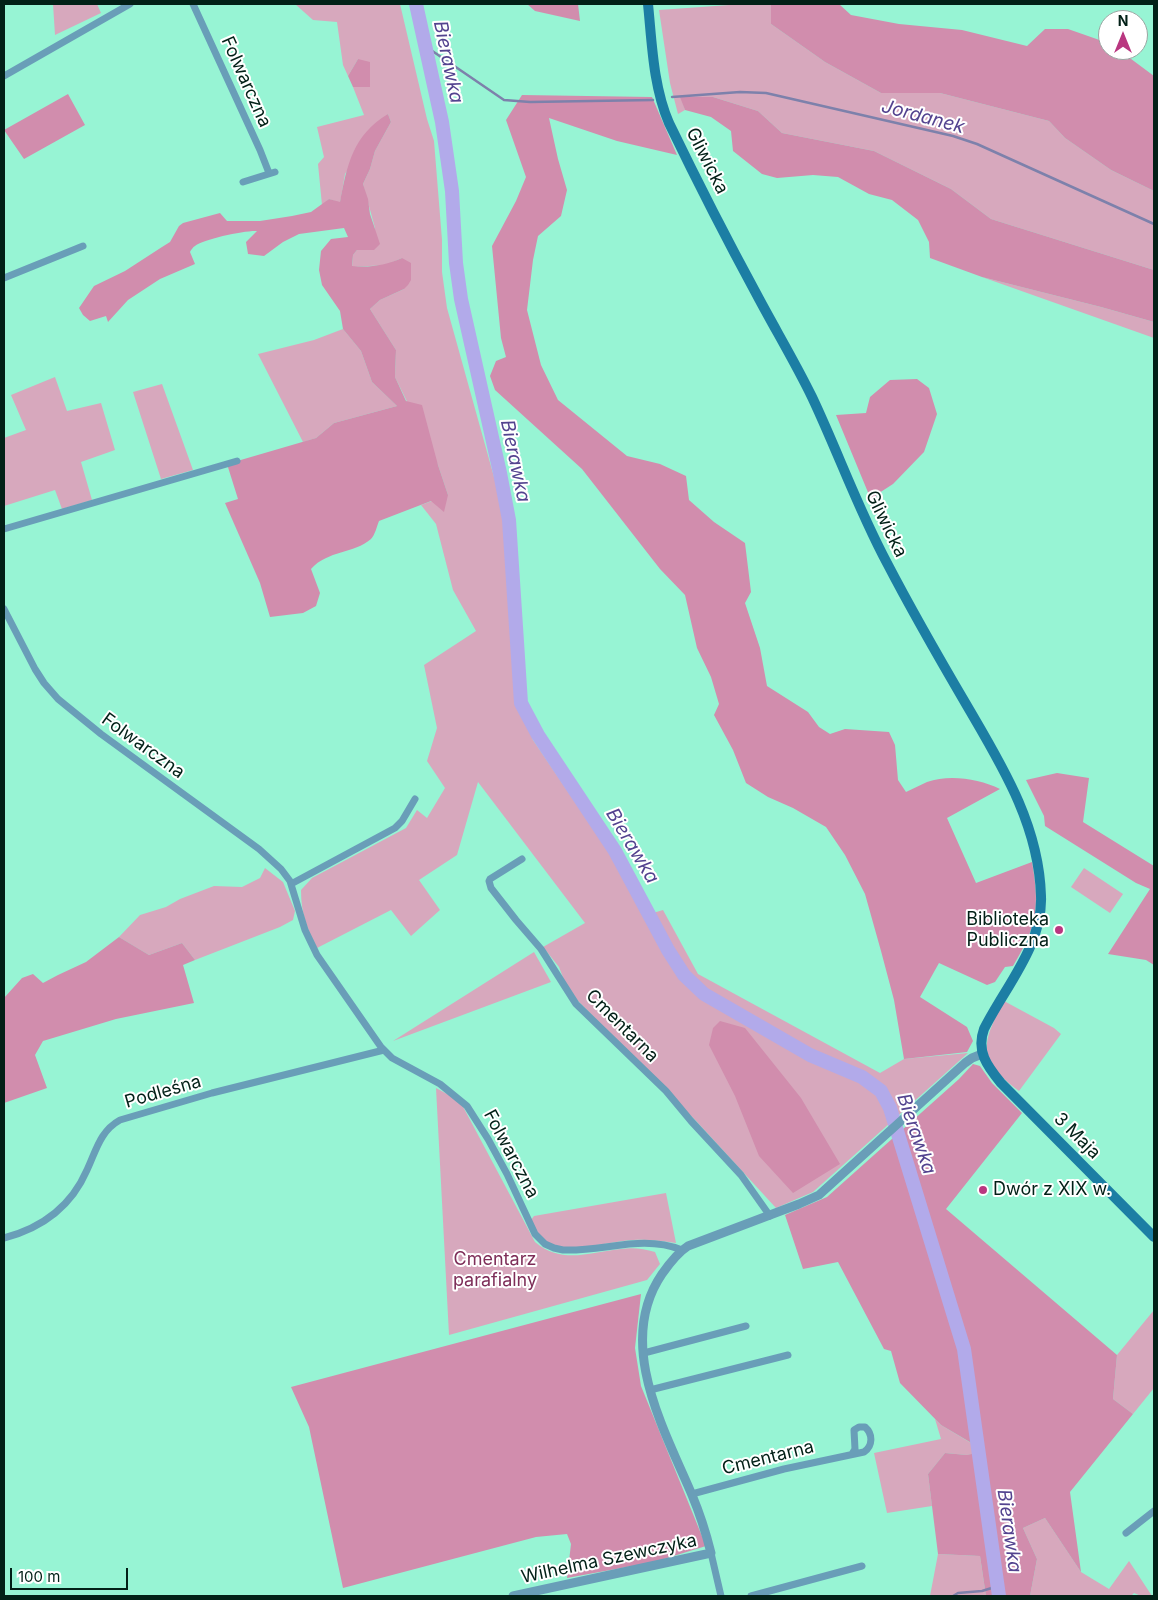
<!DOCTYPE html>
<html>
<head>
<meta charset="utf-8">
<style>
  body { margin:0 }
  #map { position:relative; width:1158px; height:1600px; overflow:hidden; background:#97f4d4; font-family:Inter,sans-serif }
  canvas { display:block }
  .frame { position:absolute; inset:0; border:5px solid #022017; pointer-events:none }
  .north { position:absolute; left:1098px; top:10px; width:50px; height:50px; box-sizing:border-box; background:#fff; border:1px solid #9aa6a2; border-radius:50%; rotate:0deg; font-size:14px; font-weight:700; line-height:20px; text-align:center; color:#022017 }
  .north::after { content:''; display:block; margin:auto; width:18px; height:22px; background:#b93780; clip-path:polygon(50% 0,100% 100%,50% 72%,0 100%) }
  .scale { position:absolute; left:10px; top:1568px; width:118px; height:22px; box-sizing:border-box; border:2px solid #022017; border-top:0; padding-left:6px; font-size:15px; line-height:18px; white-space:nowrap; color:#022017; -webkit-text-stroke:4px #fff; paint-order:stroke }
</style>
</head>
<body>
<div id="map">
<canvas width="1158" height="1600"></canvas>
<div class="frame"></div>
<div class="north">N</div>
<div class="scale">100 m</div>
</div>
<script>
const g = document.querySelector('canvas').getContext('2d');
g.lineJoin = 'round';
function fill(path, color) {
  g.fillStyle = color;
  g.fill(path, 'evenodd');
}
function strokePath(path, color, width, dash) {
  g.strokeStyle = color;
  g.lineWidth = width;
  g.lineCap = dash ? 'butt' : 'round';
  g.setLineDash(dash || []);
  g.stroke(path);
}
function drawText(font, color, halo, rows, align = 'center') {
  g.font = font + ' Inter,sans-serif';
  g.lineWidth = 4;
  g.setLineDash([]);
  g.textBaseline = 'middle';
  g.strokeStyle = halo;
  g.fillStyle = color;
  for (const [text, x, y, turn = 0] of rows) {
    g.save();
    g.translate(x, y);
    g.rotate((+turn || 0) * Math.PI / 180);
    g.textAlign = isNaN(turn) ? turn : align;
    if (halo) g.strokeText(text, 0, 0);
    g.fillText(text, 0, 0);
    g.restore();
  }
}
fill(new Path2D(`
  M53 4H97L101 13 55 35Z
  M295 4H400L427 119 434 141 442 240V272L447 308 504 513 516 690 533 740 619 867 643 916 663 910 698 974 880 1073 904 1059 968 1053 813 1192 776 1208 697 1122 578 1001 564 980 559 967 543 947 585 923 478 782 457 855 419 880 440 910 411 936 391 910 317 948C307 928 301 914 301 890L312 878 406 828 417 810 427 818 445 788 427 761 437 728 424 665 476 631 453 590 436 524 421 505 448 495 438 465 395 377 396 350 370 309 380 300 404 289 402 258 386 265 352 267 353 255 357 250H374L375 228 363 184 370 169 375 151 391 122 388 114 345 174 340 203 329 199 322 205 318 164 324 157 317 127 364 115 353 87 364 86 358 59 348 76 343 65 337 22 313 20Z
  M743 4H771V24L825 62 881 93H940L1049 121 1065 138 1111 170 1154 191V270L991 219 951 189 874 151 782 133 758 111 713 97H681L685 110 678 114 670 83 659 10Z
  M982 277 1101 307 1154 322V338Z
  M343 329 361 351 372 382 397 406 334 423 316 438 303 442 258 354 314 340Z
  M55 377 67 411 101 403 115 450 81 462 92 500 62 509 55 490 4 506V438L26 430 11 395Z
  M162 384 193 470 161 479 133 392Z
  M265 868 283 882 295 911 293 920 280 927 195 960 182 943 149 955 119 937 140 915 166 907 180 899 214 886 242 887 260 878Z
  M1084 868 1123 894 1110 913 1071 887Z
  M534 952 551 982 393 1041Z
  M1004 1001 1054 1028 1061 1034 1019 1091C977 1059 981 1044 1004 1001Z
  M436 1088 460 1101 535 1242C562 1265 590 1252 621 1249 633 1247 644 1249 655 1252L660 1264 647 1280 449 1335Z
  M666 1193 676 1243C661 1241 648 1239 633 1240 610 1241 566 1255 546 1242 539 1237 535 1227 531 1220L534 1216Z
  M1154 1310V1388L1133 1414 1113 1399 1117 1355Z
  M935 1419 941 1425 986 1452 967 1455 945 1453 928 1474 932 1506 887 1513 874 1453 941 1439Z
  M1045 1518 1081 1572 1109 1589 1129 1561 1152 1596H1141L1134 1593 1131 1596H1030L1037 1559 1023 1528Z
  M938 1554 980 1556 986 1596H930Z`), '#d7a8bd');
fill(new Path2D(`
  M527 4H578L580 21 535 11Z
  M771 4H839L851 15 899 24 962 30 1027 46 1045 29H1068L1108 43V50H1119L1154 76V191L1111 170 1065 138 1049 121 940 93H881L825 62 771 24Z
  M358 59 370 62V87H353L348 76Z
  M68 94 85 125 24 159 4 130Z
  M522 95 652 97 677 155 617 141 549 118 558 159 567 190 561 216 538 236 533 260 527 310 541 365 558 400 627 456 660 464 686 476 689 500 714 522 745 543 751 592 745 603 760 648 767 686 808 712 819 727 830 734 845 729 889 732 895 745 898 780 906 792C913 789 920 785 927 782 950 774 979 779 1000 789L947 818 976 883 1032 862C1040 908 1037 926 1013 966L1005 967 995 982 987 985 939 963 920 997 967 1027 973 1041 967 1052 904 1059 894 1000 881 951 865 894 845 855 826 827 793 808 768 797 746 783 733 750 714 715 719 704 711 677 697 648 685 595 660 569 582 469 495 390 490 376 496 361 506 357 501 338 492 246 516 201 526 177 506 120Z
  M680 97H713L758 111 782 133 874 151 951 189 991 219 1154 270V322L1101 307 982 277 930 258 929 242 918 220 892 200 869 194 838 177 813 175 777 178 762 174 733 151 731 131 711 117 685 110Z
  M388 114 391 122 375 151 370 169 363 184 368 199 370 214 380 244 374 250H357L353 255 352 266C370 268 386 265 402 258L411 263V280L408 285 404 289 380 300 370 309 396 350 395 377 406 401 422 405 438 465 448 495 444 512 431 501 379 521C377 526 375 535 371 539 354 554 328 550 311 569L320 593 316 606 303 613 270 617 260 583 225 503 238 499 227 464 316 438 334 423 397 406 372 382 361 351 343 329 340 311 322 285 319 270 321 251 331 239 348 237 344 228 299 234 283 242 264 256 248 254 246 242 257 231C246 230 203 239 195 246 193 247 191 250 190 252L195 264 160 279 128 300 108 322 106 316 90 321 83 315 79 308 94 286 125 271 162 247 170 242 179 226 183 223 220 213 227 221H260L292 216 311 212 329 199 340 202C347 165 353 135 388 114Z
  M917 379 929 388 937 414 924 452 893 484 876 495 891 548 836 415 866 413 870 397 890 380Z
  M1057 773 1089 778 1083 822 1154 866V965L1146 960 1108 954 1150 889 1136 883 1045 826 1044 816 1026 780Z
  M119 937 149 955 182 943 195 960 183 965 194 1003 116 1019 43 1041 35 1055 47 1088 4 1103V998L22 978 33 974 43 983 58 975 86 962Z
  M720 1021 745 1028 801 1098 840 1164 793 1193 759 1156 735 1096 709 1045 713 1028Z
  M973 1064 980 1066 992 1083 1022 1113 946 1209 1117 1355 1113 1399 1133 1414 1070 1492 1081 1572 1045 1518 1023 1528 1037 1559 1030 1596H986L980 1556 938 1554 928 1474 945 1453 967 1455 985 1451 941 1425 900 1383 891 1351 884 1349 838 1262 803 1269 785 1215 827 1197 959 1079Z
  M641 1294 635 1348 641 1386 706 1546 654 1562 567 1578 571 1544 567 1534 536 1537 343 1588 309 1427 291 1387Z`), '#d18dad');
strokePath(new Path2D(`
  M425 46 504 100 530 102 653 100
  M672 97 740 92 766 93 953 136 977 144 1154 224
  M953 1596 958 1593 982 1591 998 1586`), '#7d81ab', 2.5);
strokePath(new Path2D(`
  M416 4 442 122 452 191 456 263 461 299 500 473 509 520 521 703 538 735 615 851 668 950 684 975 704 994 810 1055 862 1077 881 1091 890 1108 964 1349 999 1596`), '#b2aaea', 14);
strokePath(new Path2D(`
  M193 4 260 150 269 173
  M4 76 130 4
  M243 182 275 172
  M4 278 83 246
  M4 529 237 461
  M4 609 35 669 44 683 58 699 101 734 259 849 281 869 290 881 305 930 317 955 381 1047 392 1058 440 1084 467 1106 488 1139 507 1174 535 1234 545 1244 554 1248 563 1250C604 1252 641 1234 682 1250
  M522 859 490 879 489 881 491 888 516 920 541 949 576 1004 666 1091 691 1121 741 1175 770 1216
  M291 884 395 828 402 821 415 799
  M4 1238C42 1228 71 1207 87 1170 96 1151 100 1131 120 1120L212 1093 384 1050
  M644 1353 746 1326
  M650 1390 788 1355
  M692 1494 784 1469 864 1452C873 1446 873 1434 865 1427H859L854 1430 855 1449 852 1454
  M1126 1533 1154 1511
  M711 1553 721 1596
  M751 1596 862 1566`), '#699eb8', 7);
strokePath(new Path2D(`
  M513 1596 711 1553C706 1533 700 1514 692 1495 664 1429 615 1343 662 1274 669 1264 677 1253 688 1246L799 1204 819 1195 965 1063 972 1058 982 1054`), '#699eb8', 9);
strokePath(new Path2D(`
  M648 4C652 43 653 86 669 123 697 181 726 238 757 295 775 329 795 362 812 397 838 452 858 509 887 563 912 611 939 658 966 704 1001 764 1039 824 1041 896 1043 945 1005 987 984 1029 976 1051 987 1066 1001 1083L1154 1237`), '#1c7ea4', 10);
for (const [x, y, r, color] of [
  [1059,930,5,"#b93780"],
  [983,1190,5,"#b93780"]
]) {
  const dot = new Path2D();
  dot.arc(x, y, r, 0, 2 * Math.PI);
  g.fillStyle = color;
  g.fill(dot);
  strokePath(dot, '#fff', 2);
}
drawText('18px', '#022017', '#fff', [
  ["Folwarczna",246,82,66],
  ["Gliwicka",707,161,63],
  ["Gliwicka",886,524,64],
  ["Folwarczna",143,746,36],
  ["Cmentarna",622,1026,45],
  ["Podleśna",163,1092,-16],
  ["3 Maja",1077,1136,45],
  ["Folwarczna",511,1154,62],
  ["Cmentarna",768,1458,-14],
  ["Wilhelma Szewczyka",609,1559,-12]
]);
drawText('18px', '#022017', '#fff', [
  ["Biblioteka",1049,920],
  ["Publiczna",1049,941],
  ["Dwór z XIX w.",993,1190,"left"]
], 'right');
drawText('18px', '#7e2e59', '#fff', [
  ["Cmentarz",495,1260],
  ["parafialny",495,1281]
]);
drawText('italic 19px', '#53438f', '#fff', [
  ["Bierawka",448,62,78],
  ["Jordanek",923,117,15],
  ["Bierawka",515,461,78],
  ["Bierawka",632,846,59],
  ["Bierawka",916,1134,71],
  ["Bierawka",1009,1531,82]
]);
</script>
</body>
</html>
